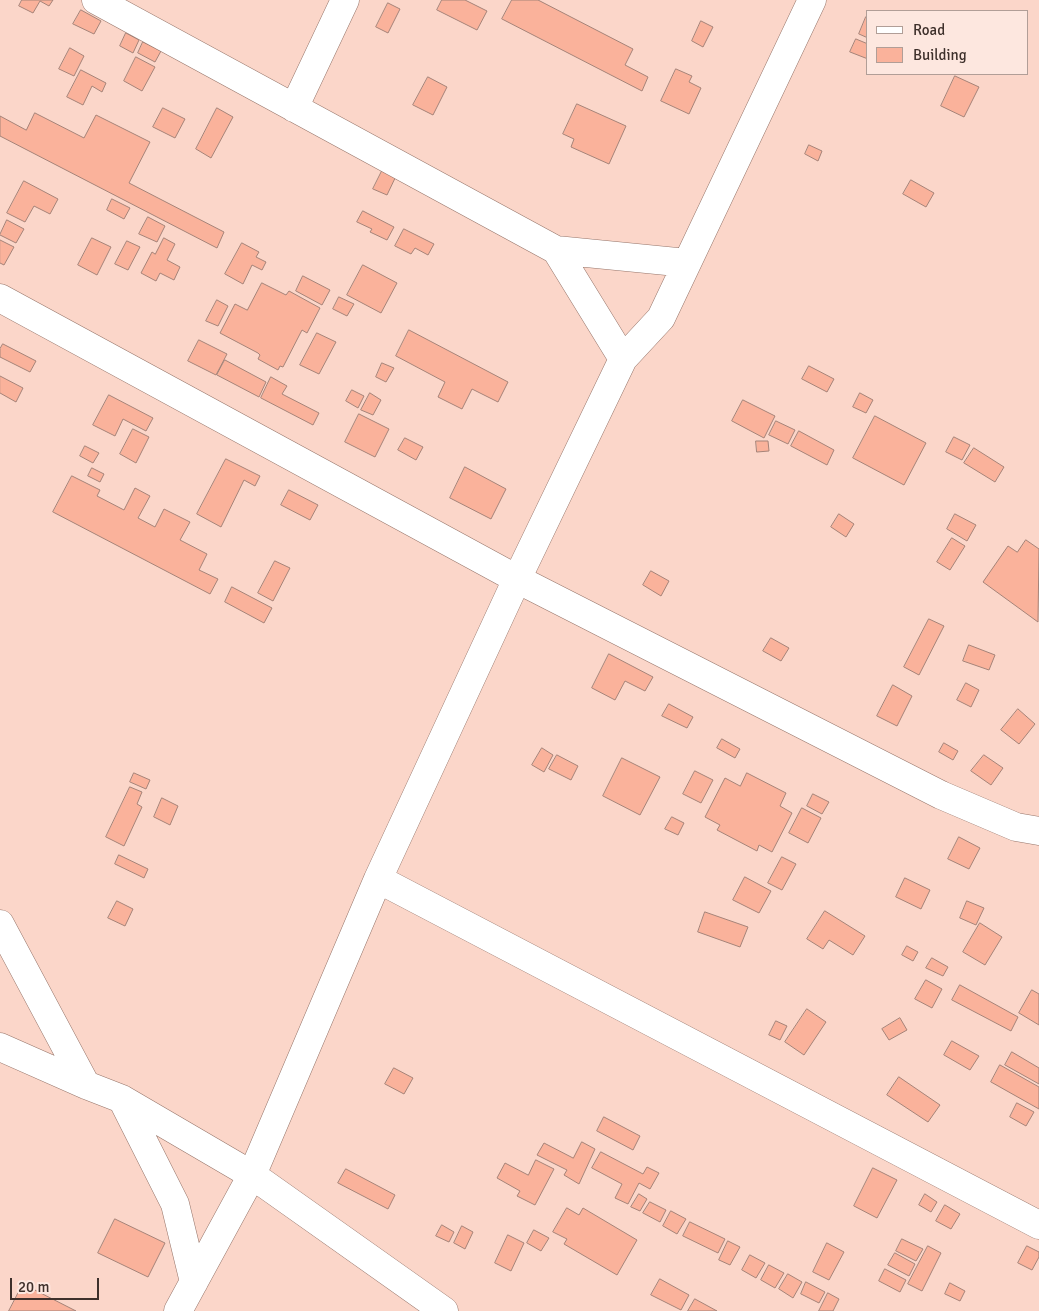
<!DOCTYPE html>
<html>
<head>
<meta charset="utf-8">
<style>
  body { margin:0 }
  #map { position:relative; width:1039px; height:1311px; overflow:hidden; background:#fbd6c9; font-family:Signika,sans-serif }
  canvas { display:block }
  .legend { position:absolute; left:866px; top:10px; width:162px; height:65px; box-sizing:border-box; background:#fde7df; border:1px solid #b19e97; margin:0; padding:6px 9px; list-style:none; font-size:15px; color:#3e302b }
  .legend li { display:flex; align-items:center; gap:10px; height:25px }
  .legend b { width:25px; border:1px solid #b19e97 }
  .scale { position:absolute; left:10px; top:1278px; width:89px; height:22px; box-sizing:border-box; border:2px solid #3e302b; border-top:0; padding-left:6px; font-size:15px; line-height:18px; white-space:nowrap; color:#3e302b; -webkit-text-stroke:4px #fde7df; paint-order:stroke }
</style>
</head>
<body>
<div id="map">
<canvas width="1039" height="1311"></canvas>
<ul class="legend">
<li><b style="height:6px;background:#fff"></b>Road</li>
<li><b style="height:14px;background:#fab29b"></b>Building</li>
</ul>
<div class="scale">20 m</div>
</div>
<script>
const g = document.querySelector('canvas').getContext('2d');
g.lineJoin = 'round';
function fill(path, color) {
  g.fillStyle = color;
  g.fill(path, 'evenodd');
}
function strokePath(path, color, width, dash) {
  g.strokeStyle = color;
  g.lineWidth = width;
  g.lineCap = dash ? 'butt' : 'round';
  g.setLineDash(dash || []);
  g.stroke(path);
}
const building = new Path2D(`
  M22 0H53L49 6 40 1 33 13 19 6Z
  M442 0H465L487 11 477 30 437 10Z
  M512 0H538L633 49 625 65 648 77 642 91 502 19Z
  M388 3 400 9 388 33 376 27Z
  M81 10 101 21 94 34 73 24Z
  M866 17 868 18V38L859 34Z
  M701 21 713 27 703 47 692 41Z
  M126 33 139 40 133 53 120 46Z
  M856 39 868 44V59L850 52Z
  M143 42 161 51 155 62 138 53Z
  M70 48 84 56 74 76 59 69Z
  M136 57 155 67 142 91 124 81Z
  M676 69 692 76 689 82 701 88 689 114 661 101Z
  M81 70 106 83 102 92 92 86 83 105 67 97Z
  M955 76 979 87 964 117 941 106Z
  M428 77 447 87 433 115 413 105Z
  M577 104 626 126 609 164 571 147 574 139 563 134Z
  M163 108 185 119 175 138 153 127Z
  M217 108 233 117 211 158 196 149Z
  M35 113 84 138 96 115 150 142 129 183 224 232 217 248 0 136V116L26 130Z
  M809 145 822 151 818 161 805 154Z
  M384 167 397 174 387 195 373 189Z
  M911 180 934 193 926 207 903 194Z
  M24 181 58 199 50 214 34 206 25 222 7 213Z
  M112 199 130 208 124 219 107 210Z
  M363 211 394 227 387 240 370 232 372 229 357 222Z
  M148 217 165 226 157 242 139 234Z
  M7 220 24 229 16 243 0 235Z
  M404 229 434 244 428 255 415 248 411 254 395 246Z
  M92 238 111 247 97 275 78 265Z
  M164 238 175 244 167 260 180 267 174 280 160 273 156 281 141 273 152 252 155 254Z
  M0 240 14 247 4 265 0 263Z
  M127 241 140 247 128 270 115 264Z
  M242 243 259 252 256 257 266 262 262 270 252 265 243 284 225 274Z
  M363 265 397 283 381 313 347 295Z
  M303 276 330 290 322 305 296 291Z
  M262 283 286 295 289 291 320 308 307 333 302 330 283 367 280 366 278 370 258 359 260 355 258 353 220 333 235 304 247 310Z
  M339 297 354 304 347 316 333 309Z
  M217 300 228 306 218 326 206 321Z
  M409 330 508 382 498 402 472 389 462 409 438 397 445 382 396 356Z
  M317 333 336 342 319 374 300 365Z
  M199 340 227 354 216 375 188 361Z
  M3 344 36 361 30 372 0 357V349Z
  M225 360 266 382 259 397 217 375Z
  M382 363 394 368 386 382 376 377Z
  M809 366 834 379 827 392 802 379Z
  M0 376 23 388 16 402 0 393Z
  M271 377 287 386 282 394 319 413 313 425 261 398Z
  M352 390 364 396 358 408 346 401Z
  M370 393 381 400 373 415 361 410Z
  M860 393 873 400 866 413 853 407Z
  M109 395 153 418 146 431 123 419 115 436 93 425Z
  M743 400 775 416 764 438 732 421Z
  M359 414 389 429 375 457 345 442Z
  M875 416 926 443 904 485 853 458Z
  M776 421 795 430 788 444 769 435Z
  M133 429 149 437 136 463 120 454Z
  M799 431 834 450 827 465 791 446Z
  M954 437 970 445 962 460 946 452Z
  M405 438 423 447 416 460 398 450Z
  M756 441H768L769 451 757 452Z
  M85 446 99 453 93 463 80 456Z
  M974 448 1004 467 995 482 964 463Z
  M226 459 260 476 255 486 244 480 221 527 197 514Z
  M465 467 506 489 491 519 450 498Z
  M92 468 104 474 100 482 88 476Z
  M72 476 100 490 97 496 124 510 135 488 150 496 138 518 155 527 164 509 190 522 180 540 207 554 199 570 218 579 210 594 53 512Z
  M289 490 318 505 310 520 281 505Z
  M839 514 854 524 846 537 831 527Z
  M955 514 976 525 967 541 947 529Z
  M952 538 965 546 950 570 937 562Z
  M1026 540 1039 549 1038 622 983 582 1008 546 1017 552Z
  M275 561 290 568 273 601 258 593Z
  M651 571 669 581 661 596 643 585Z
  M232 587 272 608 264 623 225 602Z
  M929 619 944 626 919 675 904 667Z
  M771 638 789 648 781 661 763 651Z
  M969 645 995 655 989 670 963 661Z
  M609 654 653 677 645 691 625 681 615 700 592 688Z
  M966 683 979 690 971 707 957 700Z
  M893 685 912 696 897 726 877 716Z
  M669 704 693 717 687 728 662 716Z
  M1018 709 1035 724 1019 744 1001 730Z
  M722 739 740 749 735 758 717 748Z
  M944 743 958 751 953 760 939 752Z
  M542 748 553 755 544 772 532 765Z
  M557 755 578 766 571 780 549 769Z
  M984 755 1003 768 991 785 971 771Z
  M622 758 660 777 640 815 603 796Z
  M695 771 713 780 701 803 683 794Z
  M134 773 150 780 146 789 130 782Z
  M747 773 786 793 780 806 792 813 772 852 759 845 757 851 717 830 720 825 705 817 725 778 740 786Z
  M130 787 142 792 137 804 142 807 124 846 106 837Z
  M813 794 829 802 822 814 807 806Z
  M162 798 178 806 170 825 154 817Z
  M802 808 821 818 808 843 789 833Z
  M672 817 684 823 678 835 665 829Z
  M959 837 980 848 969 869 948 859Z
  M119 855 148 869 144 878 115 864Z
  M782 857 796 864 782 890 768 883Z
  M745 877 771 891 759 913 733 900Z
  M905 878 930 890 921 909 896 897Z
  M117 901 133 909 125 926 108 918Z
  M967 901 984 908 976 925 960 918Z
  M825 911 865 936 853 955 829 940 823 949 807 939Z
  M705 912 748 927 740 947 698 932Z
  M980 923 1002 937 985 965 963 952Z
  M907 946 918 952 913 961 902 955Z
  M932 958 948 967 943 976 926 968Z
  M926 980 942 989 932 1008 915 999Z
  M960 985 1018 1017 1011 1031 952 1000Z
  M1032 990 1039 994V1025L1019 1013Z
  M807 1009 826 1022 804 1055 785 1042Z
  M900 1018 907 1030 889 1040 882 1029Z
  M776 1021 787 1026 780 1040 769 1035Z
  M952 1041 979 1056 970 1070 944 1055Z
  M1012 1052 1039 1068V1084L1005 1065Z
  M1000 1065 1039 1087V1109L991 1082Z
  M394 1068 413 1078 404 1094 385 1084Z
  M899 1077 940 1105 928 1122 887 1095Z
  M1017 1103 1034 1112 1026 1126 1010 1117Z
  M604 1117 640 1136 633 1150 597 1131Z
  M582 1142 595 1149 579 1184 564 1175 567 1170 537 1155 544 1143 573 1158Z
  M601 1152 643 1174 647 1167 659 1173 650 1189 639 1183 628 1204 615 1198 622 1184 592 1168Z
  M536 1160 554 1169 535 1205 517 1196 520 1191 497 1178 505 1163 528 1175Z
  M873 1168 897 1180 877 1218 854 1206Z
  M346 1169 395 1195 388 1209 338 1183Z
  M639 1194 647 1199 640 1211 631 1207Z
  M925 1194 937 1202 931 1212 919 1205Z
  M650 1202 666 1210 660 1222 643 1213Z
  M945 1205 960 1214 951 1229 936 1221Z
  M567 1208 579 1215 583 1208 637 1240 617 1275 564 1244 567 1239 553 1232Z
  M671 1211 686 1219 677 1234 663 1226Z
  M115 1219 165 1243 148 1277 98 1253Z
  M690 1222 725 1239 718 1253 683 1236Z
  M442 1225 454 1232 449 1242 436 1236Z
  M462 1226 473 1232 465 1249 454 1243Z
  M534 1230 549 1238 541 1251 527 1243Z
  M508 1235 524 1243 511 1271 495 1263Z
  M902 1239 923 1249 916 1261 896 1251Z
  M728 1241 740 1247 730 1265 719 1260Z
  M827 1243 844 1252 829 1280 813 1272Z
  M928 1246 941 1253 922 1291 908 1284Z
  M1027 1246 1039 1252V1257L1032 1270 1018 1263Z
  M895 1253 915 1264 909 1276 888 1265Z
  M750 1255 765 1263 756 1278 742 1270Z
  M769 1265 784 1273 775 1288 761 1280Z
  M885 1269 906 1280 900 1292 879 1281Z
  M788 1274 802 1282 793 1298 779 1289Z
  M660 1279 689 1295 681 1310 651 1295Z
  M806 1282 825 1292 819 1303 801 1294Z
  M950 1283 965 1291 960 1301 945 1294Z
  M23 1284 76 1311H9Z
  M828 1293 839 1299 833 1311H819Z
  M695 1299 717 1311H688Z`);
fill(building, '#fab29b');
strokePath(building, '#a58378', 1);
const minor = new Path2D(`
  M96 0 556 250 687 263
  M294 108 345 0
  M556 250 623 359
  M0 298 517 579 941 795 1016 827 1039 831
  M378 879 1039 1225
  M0 924 86 1085
  M0 1047 86 1085 122 1099 252 1175 444 1311
  M122 1099 175 1204 194 1282
  M178 1311 252 1175 378 879 517 579 623 359 661 318 812 0`);
strokePath(minor, '#96756a', 29);
strokePath(minor, '#fff', 28);
</script>
</body>
</html>
